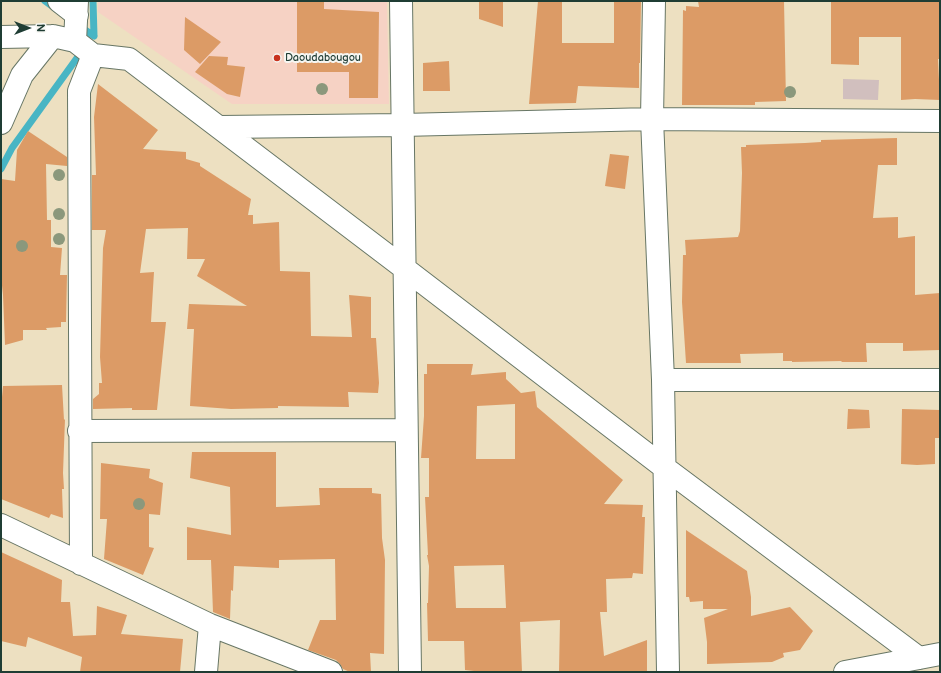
<!DOCTYPE html>
<html>
<head>
<meta charset="utf-8">
<style>
  body { margin:0 }
  #map { position:relative; width:941px; height:673px; overflow:hidden; background:#ede0c1; font-family:"Balsamiq Sans",sans-serif }
  canvas { display:block }
  .frame { position:absolute; inset:0; border:2px solid #1f3d34; pointer-events:none }
  .north { position:absolute; left:8px; top:8px; width:40px; height:40px; -webkit-text-stroke:3px #f6f6f2; paint-order:stroke; rotate:90deg; font-size:11px; font-weight:700; line-height:16px; text-align:center; color:#1f3d34 }
  .north::after { content:''; display:block; margin:auto; width:14px; height:18px; background:#1f3d34; clip-path:polygon(50% 0,100% 100%,50% 72%,0 100%) }
</style>
</head>
<body>
<div id="map">
<canvas width="941" height="673"></canvas>
<div class="frame"></div>
<div class="north">N</div>
</div>
<script>
const g = document.querySelector('canvas').getContext('2d');
g.lineJoin = 'round';
function fill(path, color) {
  g.fillStyle = color;
  g.fill(path, 'evenodd');
}
function strokePath(path, color, width, dash) {
  g.strokeStyle = color;
  g.lineWidth = width;
  g.lineCap = dash ? 'butt' : 'round';
  g.setLineDash(dash || []);
  g.stroke(path);
}
function drawText(font, color, halo, rows, align = 'center') {
  g.font = font + ' "Balsamiq Sans",sans-serif';
  g.lineWidth = 4;
  g.setLineDash([]);
  g.textBaseline = 'middle';
  g.strokeStyle = halo;
  g.fillStyle = color;
  for (const [text, x, y, turn = 0] of rows) {
    g.save();
    g.translate(x, y);
    g.rotate((+turn || 0) * Math.PI / 180);
    g.textAlign = isNaN(turn) ? turn : align;
    if (halo) g.strokeText(text, 0, 0);
    g.fillText(text, 0, 0);
    g.restore();
  }
}
fill(new Path2D(`
  M98 1H387L389 104H232L98 12Z`), '#f6d2c4');
fill(new Path2D(`
  M843 79 879 80 878 100 843 99Z`), '#d1bfbe');
strokePath(new Path2D(`
  M45 1 56 9
  M93 1 94 36
  M79 26 94 36
  M1 169 12 148 77 58`), '#48b5c4', 7);
fill(new Path2D(`
  M297 1H324V9L379 12 378 98H349V72H297Z
  M479 1H503V27L479 19Z
  M538 1H562V43H614V1H641L640 63H639V88L578 86 576 103 529 104Z
  M698 1H784L786 101 755 102V105H682L683 10 686 11V6L699 7Z
  M831 1H940V59H938L940 100 915 99 901 100V37H859V65L831 64Z
  M185 17 221 42 200 64 184 50Z
  M209 56 228 57 227 65 245 67 240 97 227 94 195 72Z
  M449 61 450 91H423V63Z
  M98 84 158 130 143 149 186 152V159L200 163V166L251 199 248 215H253V224L279 222 280 271 310 272 311 336 352 337 349 295 371 297V338H376L379 383 378 393 348 392 349 407 278 406V408L231 409 190 406 194 329H187L189 304 247 306 197 276 205 259H187L188 228 146 229 140 273 154 272 151 322H166L157 410H132V408L93 409V399L99 394V383H102L100 357 103 248 106 230H92V175H96L94 117Z
  M28 131 67 157V166L46 164 47 220H51V247L62 248 60 275H67L66 322H61V327L46 328 47 330H23V340L5 345 3 295 1 276V179L15 181 17 150Z
  M897 138V165H878L873 218 898 217V238L915 236V295L940 293V350L903 351V343H866L867 362H841L842 361 792 362V361H783V353L740 354 741 363H686L682 302 683 255H686L685 240 738 237 740 231 742 173 741 147H746V145L805 143 821 142V140Z
  M610 154 629 156 625 189 605 186Z
  M427 364H473L471 375 506 372V379L521 393 535 391 537 407 623 480 604 504 643 505 642 517H645L643 574 633 573 632 578 606 579 607 612H600L604 656 647 640V672H559L560 620 520 622 522 672H483L465 670 464 641H428L427 603H428L429 566 427 555H428L425 497H429V458H421L424 416V374H427ZM515 404V459H476L477 406ZM504 565 506 608H456L454 566Z
  M62 385 64 420 65 419 63 473 64 489H62L63 518 51 514 49 518 1 499V408L3 386Z
  M848 409 869 410 870 428 847 429Z
  M902 409 940 410V438H935V464L917 465 901 464Z
  M192 452H276V507L320 505 319 488H372V493L381 494 382 538 385 560 384 654 370 653 371 672H350L343 669 340 664 336 660 308 650 320 620H336L335 559 279 560V568L234 566 233 591 231 590 230 619 213 612 211 560H187V527L231 535 230 487 190 478Z
  M101 463 150 469 149 478 163 483 160 515 149 514V547L154 548 143 575 104 559 107 519H100Z
  M686 530 747 571 751 597V616L790 607 813 631 800 650 783 653 784 657 772 662 707 664V642L704 618 728 609H703V601L690 602 689 597H686Z
  M1 552 62 580 61 602H70L73 636 96 635 97 606 127 615 121 634 183 639 180 672H80L82 657 28 637 26 647 1 641Z`), '#dc9b66');
const minor = new Path2D(`
  M59 1 77 15
  M401 1 410 672
  M654 1 652 119 663 380 668 672
  M1 37 53 36 75 41 93 55 129 59 404 268 665 468 919 658
  M75 41 77 1
  M1 123 22 75 53 36
  M220 127 402 125 652 119 940 121
  M663 380H940
  M79 431 406 430
  M1 525 210 625 331 672
  M81 564 79 91 93 55
  M206 672 210 625
  M845 672 940 654`);
strokePath(minor, '#677665', 24);
strokePath(minor, '#fff', 22);
g.fillStyle = '#8b987c';
for (const [x, y] of [
  [322,89],
  [790,92],
  [59,175],
  [59,214],
  [59,239],
  [22,246],
  [139,504]
]) {
  g.beginPath();
  g.arc(x, y, 6, 0, 2 * Math.PI);
  g.fill();
}
for (const [x, y, r, color] of [
  [277,58,4,"#c8321e"]
]) {
  const dot = new Path2D();
  dot.arc(x, y, r, 0, 2 * Math.PI);
  g.fillStyle = color;
  g.fill(dot);
  strokePath(dot, '#f6f6f2', 1.5);
}
drawText('11px', '#1f3d34', '#f6f6f2', [
  ["Daoudabougou",285,58]
], 'left');
</script>
</body>
</html>
